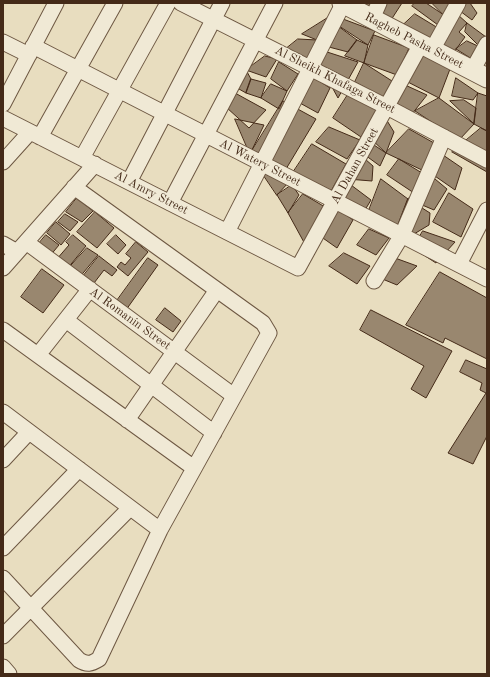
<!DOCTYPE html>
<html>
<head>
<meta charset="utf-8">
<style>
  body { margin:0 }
  #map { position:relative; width:490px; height:677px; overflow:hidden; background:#e8ddbf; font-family:"Old Standard TT",serif }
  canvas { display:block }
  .frame { position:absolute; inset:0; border:4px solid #442a18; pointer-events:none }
</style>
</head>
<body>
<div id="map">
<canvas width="490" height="677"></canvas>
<div class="frame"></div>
</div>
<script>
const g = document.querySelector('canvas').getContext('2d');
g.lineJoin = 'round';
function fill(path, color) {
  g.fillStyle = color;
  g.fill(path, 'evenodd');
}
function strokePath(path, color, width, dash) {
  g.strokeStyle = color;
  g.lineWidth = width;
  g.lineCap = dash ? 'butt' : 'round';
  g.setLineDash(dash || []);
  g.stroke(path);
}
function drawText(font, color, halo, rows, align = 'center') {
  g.font = font + ' "Old Standard TT",serif';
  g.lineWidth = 3;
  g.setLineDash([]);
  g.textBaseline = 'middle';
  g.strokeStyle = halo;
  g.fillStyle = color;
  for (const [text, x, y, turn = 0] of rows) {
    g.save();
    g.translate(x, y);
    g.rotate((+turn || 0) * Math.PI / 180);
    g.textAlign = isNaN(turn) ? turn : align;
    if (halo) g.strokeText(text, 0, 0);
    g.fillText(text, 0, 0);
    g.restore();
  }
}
const building = new Path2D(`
  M367 3H402L391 20 364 7Z
  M415 3H426L444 15 438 25 412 6Z
  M432 3H450L444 15Z
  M464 3H470L477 13 472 20 460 11Z
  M415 14 438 28 432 39 401 27Z
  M457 14 467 23 459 32 465 37 454 52 441 44Z
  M332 15 317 40 302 34Z
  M343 19 375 31 368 45 339 26Z
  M467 23 486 37 480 47 465 32Z
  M338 26 357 40 348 52 325 46Z
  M374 35 409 48 397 75 364 63Z
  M298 39 317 40 306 62 287 48Z
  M357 40 368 45 364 63 345 56Z
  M467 41 480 47 472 59 456 49Z
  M324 51 358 62 338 98 320 65Z
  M265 56 277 59 266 77 246 70Z
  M424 56 450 69 439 98 402 79Z
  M279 62 298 74 287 91 271 79Z
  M364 63 392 81 383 98 355 82Z
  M246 70 251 79 246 93 232 85Z
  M302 70 330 88 318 113 289 97Z
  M456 78 478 93 473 100 452 96Z
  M251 79 266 83 261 98 246 93Z
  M271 84 287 91 279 109 261 98Z
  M405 85 427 95 412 114 391 99Z
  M235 93 266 110 249 128 226 107Z
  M349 93 379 108 361 137 333 118Z
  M478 93 487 96V131L474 124Z
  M439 98 474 124 459 140 415 111Z
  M464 100 476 108 474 124 450 101Z
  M283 101 316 119 283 174 250 154Z
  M235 119 264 125 250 154Z
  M386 119 394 132 386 153 370 138Z
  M329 127 360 140 347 159 316 142Z
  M481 128 487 131V172L452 152Z
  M409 129 434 143 424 171 386 153Z
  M371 143 386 153 380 166 365 155Z
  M312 144 346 164 330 193 292 174Z
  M443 155 462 168 455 190 432 174Z
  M365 159 373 166 372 181 347 179Z
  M399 159 422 173 414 193 387 175Z
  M262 173 289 182 277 195Z
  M381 179 408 199 397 228 368 213Z
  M435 179 447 189 434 210 408 199Z
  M292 185 299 195 288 213 277 195Z
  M351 185 371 200 362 215 338 196Z
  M449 193 473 209 461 237 433 222Z
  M303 194 325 207 306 246 288 213Z
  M77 198 93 211 82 222 66 212Z
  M408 199 430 213 429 225 414 234 397 228Z
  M338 209 353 220 337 248 320 236Z
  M95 212 114 228 97 248 77 232Z
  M65 214 78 222 70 231 58 222Z
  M56 222 70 234 61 245 47 233Z
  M369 229 389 238 376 255 357 245Z
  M423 231 455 242 436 263 413 248Z
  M46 235 59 245 49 257 36 247Z
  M73 235 86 246 67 269 56 260 69 245 66 242Z
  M116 235 126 245 118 254 107 244Z
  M136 242 148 252 128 276 117 267 121 262 125 265 131 258 126 254Z
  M87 248 98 255 79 278 68 269Z
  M344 253 370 266 357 284 329 266Z
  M99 256 117 270 112 276 104 270 91 287 81 279Z
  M148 258 158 265 126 310 116 302Z
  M395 258 417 266 397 285 380 278Z
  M42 269 64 285 43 313 21 297Z
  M440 272 487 298V359L445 338 443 343 406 325Z
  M165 308 181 321 173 332 156 320Z
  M371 310 452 351 426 398 411 389 424 366 360 330Z
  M466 360 487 369V436L473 464 448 453 486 393 480 390 482 383 460 372Z`);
fill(building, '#99876f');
strokePath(building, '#442a18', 1);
const minor = new Path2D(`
  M181 3 387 107 487 160
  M372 19 379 3
  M3 42 29 55
  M33 46 487 279
  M432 50 458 3
  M472 71 487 44
  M3 104 56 3
  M3 118 298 268 421 44
  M40 137 115 3
  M82 158 168 3
  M3 162 30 132
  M129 182 222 3
  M170 203 275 3
  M227 232 343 4
  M26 242 234 396
  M3 244 17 252
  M459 264 487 210
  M3 268 95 164
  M374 281 402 235 444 137
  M66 320 214 433
  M3 330 194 468
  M38 355 90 289
  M3 412 160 530
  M127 420 217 290
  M3 460 29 432
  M3 548 79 469
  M3 578 79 660C87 665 91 664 99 659L160 530 269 333 263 323 74 187
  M3 636 130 508
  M3 667 9 674`);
const tertiary = new Path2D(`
  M342 3 487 78`);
strokePath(minor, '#6d5742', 17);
strokePath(tertiary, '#6d5742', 21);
strokePath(minor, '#f0e9d5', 15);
strokePath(tertiary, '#f0e9d5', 19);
drawText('12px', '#442a18', '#f0e9d5', [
  ["Ragheb Pasha Street",414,41,27],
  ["Al Sheikh Khafaga Street",335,80,27],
  ["Al Watery Street",260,163,27],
  ["Al Dahan Street",355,166,-61],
  ["Al Amry Street",151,193,27],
  ["Al Romanin Street",130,319,36]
]);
</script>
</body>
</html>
